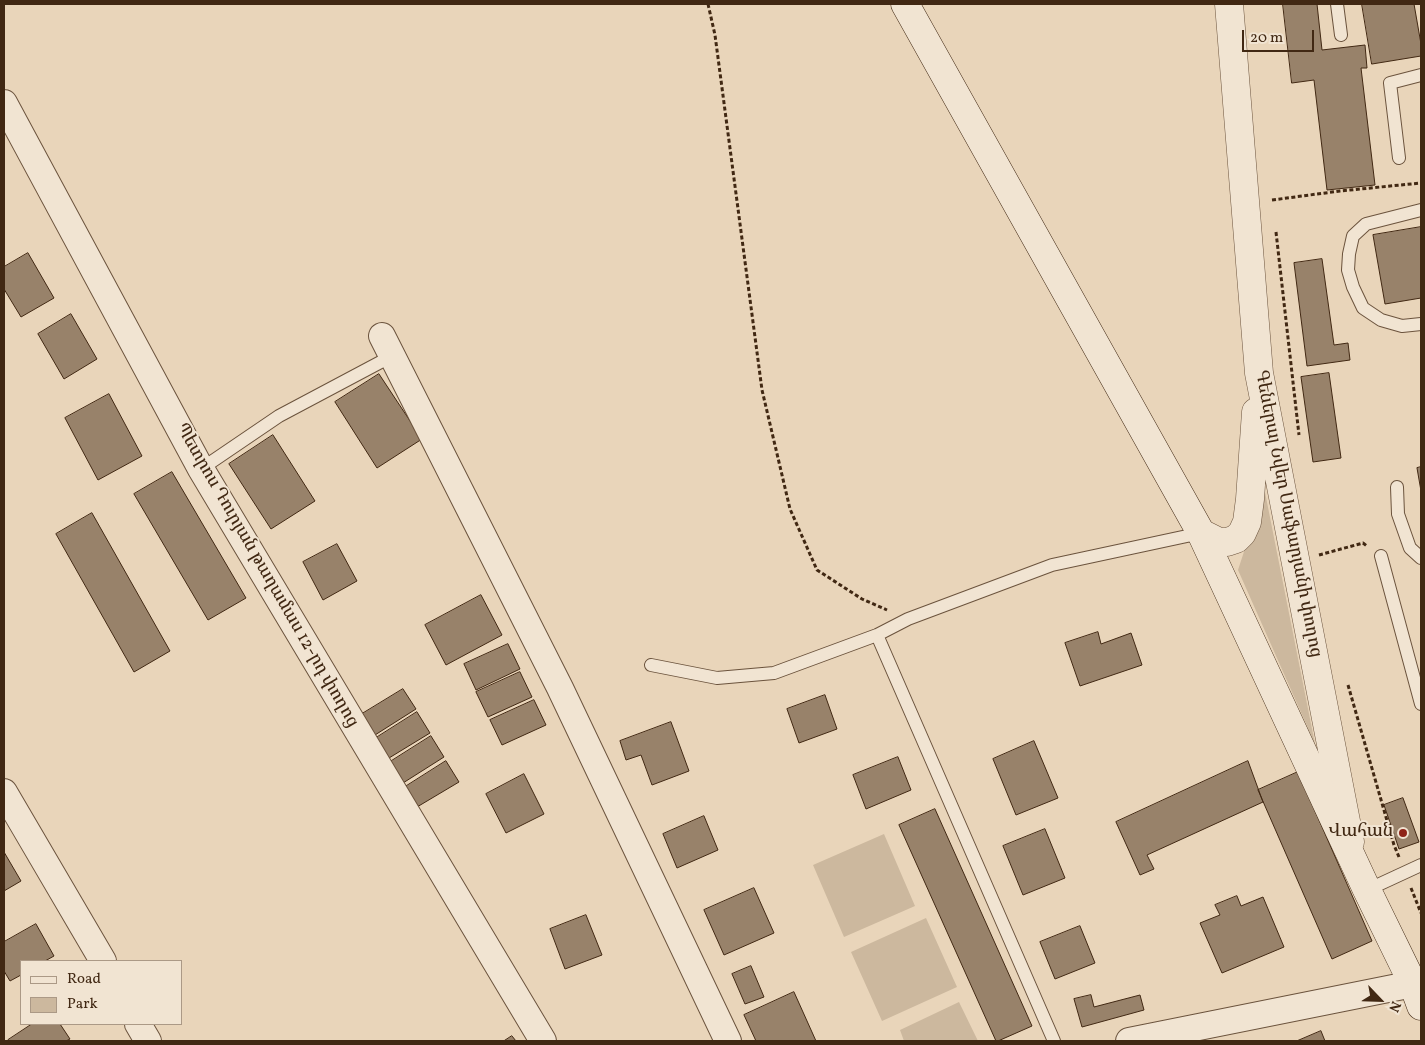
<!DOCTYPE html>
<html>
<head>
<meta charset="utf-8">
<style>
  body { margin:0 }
  #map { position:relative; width:1425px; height:1045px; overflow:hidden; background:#e9d5ba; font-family:Vollkorn,serif }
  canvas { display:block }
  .frame { position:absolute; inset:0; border:5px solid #412813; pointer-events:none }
  .legend { position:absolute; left:20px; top:960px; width:162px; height:65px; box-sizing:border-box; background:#f1e4d2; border:1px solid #ab9986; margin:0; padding:6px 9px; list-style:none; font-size:15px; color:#412813 }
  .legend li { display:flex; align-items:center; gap:10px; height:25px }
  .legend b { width:25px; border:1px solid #ab9986 }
  .north { position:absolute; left:1355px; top:975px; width:50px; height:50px; -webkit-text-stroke:4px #f1e4d2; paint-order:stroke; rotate:114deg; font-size:14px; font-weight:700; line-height:20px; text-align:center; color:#412813 }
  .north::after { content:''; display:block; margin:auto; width:18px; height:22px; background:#412813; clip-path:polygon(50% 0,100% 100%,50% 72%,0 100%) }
  .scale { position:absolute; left:1242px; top:30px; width:72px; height:22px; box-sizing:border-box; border:2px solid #412813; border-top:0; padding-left:6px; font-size:15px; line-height:18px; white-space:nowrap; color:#412813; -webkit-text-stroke:4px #f1e4d2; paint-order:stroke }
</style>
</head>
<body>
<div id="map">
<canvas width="1425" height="1045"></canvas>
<div class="frame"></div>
<ul class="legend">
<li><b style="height:6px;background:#f1e4d2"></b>Road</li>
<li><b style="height:14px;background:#ccb89e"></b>Park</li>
</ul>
<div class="north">N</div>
<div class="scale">20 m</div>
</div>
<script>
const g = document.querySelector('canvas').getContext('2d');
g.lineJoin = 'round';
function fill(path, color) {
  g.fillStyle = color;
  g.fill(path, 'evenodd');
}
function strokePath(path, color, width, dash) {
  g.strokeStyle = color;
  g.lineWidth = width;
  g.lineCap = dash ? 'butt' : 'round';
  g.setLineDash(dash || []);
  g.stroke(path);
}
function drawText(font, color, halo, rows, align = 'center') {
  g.font = font + ' Vollkorn,"Noto Serif Armenian",serif';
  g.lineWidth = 4;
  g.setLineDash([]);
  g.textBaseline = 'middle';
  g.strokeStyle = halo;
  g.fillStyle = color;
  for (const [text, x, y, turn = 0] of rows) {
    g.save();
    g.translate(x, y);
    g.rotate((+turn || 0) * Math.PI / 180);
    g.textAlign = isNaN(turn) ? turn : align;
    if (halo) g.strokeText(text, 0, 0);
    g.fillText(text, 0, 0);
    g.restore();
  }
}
fill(new Path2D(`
  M1260 467 1315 744 1238 570 1255 518Z
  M884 834 915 906 844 937 813 865Z
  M926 918 957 987 882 1021 851 952Z
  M959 1002 978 1041H904L900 1030Z`), '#ccb89e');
const building = new Path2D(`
  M1283 4H1317L1322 50 1365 45 1367 68H1361L1375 185 1327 190 1314 80 1292 83Z
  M1362 4H1414L1421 44V56L1372 64Z
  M1421 227V298L1385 304 1373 235Z
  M28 253 54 298 21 317 4 289V267Z
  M1322 259 1334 345 1348 343 1350 360 1307 366 1294 263Z
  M71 314 97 359 64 379 38 334Z
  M1329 373 1341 458 1313 462 1301 377Z
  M379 374 422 439 377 468 335 402Z
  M109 394 142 456 98 480 65 418Z
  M273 435 315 501 271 529 229 464Z
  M1421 467V491L1417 468Z
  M172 472 246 598 208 620 134 494Z
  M92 513 170 651 134 672 56 534Z
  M337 544 357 581 323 600 303 562Z
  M481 595 502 635 446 665 425 625Z
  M1098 632 1101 644 1131 633 1142 665 1080 686 1065 643Z
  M508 644 520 669 476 690 464 664Z
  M520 672 532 697 488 717 476 692Z
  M403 689 416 709 375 735 362 714Z
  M825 695 837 729 799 743 787 709Z
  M534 700 546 725 502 745 490 720Z
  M417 712 430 733 389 758 376 738Z
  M671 722 689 771 652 785 641 755 626 760 620 741Z
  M431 736 444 757 403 783 390 762Z
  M1034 741 1058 798 1016 815 993 759Z
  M898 757 911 790 866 809 853 775Z
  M446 761 459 782 417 807 405 787Z
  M1248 761 1263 802 1147 855 1154 869 1140 875 1116 822Z
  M1298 772 1372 941 1332 959 1258 790Z
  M524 774 544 814 506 833 486 794Z
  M1403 798 1419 842 1399 849 1384 805Z
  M935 809 1032 1026 998 1041H996L899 825Z
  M704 816 718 850 677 868 663 834Z
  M1045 829 1065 878 1023 895 1003 846Z
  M4 852 21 881 4 891Z
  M754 888 774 933 724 955 704 910Z
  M1237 896 1241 906 1263 897 1284 947 1222 973 1200 923 1220 915 1215 905Z
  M586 915 602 955 565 969 550 929Z
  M36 924 54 956 45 961H21V975L10 981 4 971V942Z
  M1080 926 1095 963 1055 979 1040 942Z
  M751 966 764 997 745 1004 732 974Z
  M794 992 816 1041H756L744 1015Z
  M1091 995 1094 1007 1140 995 1144 1010 1082 1027 1074 999Z
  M32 1024H60L70 1039 66 1041H8V1040Z
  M1321 1031 1325 1041H1297Z
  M512 1036 516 1041H504Z`);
fill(building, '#98826a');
strokePath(building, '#412813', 1);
const service = new Path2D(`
  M1337 4 1341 35
  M1399 158 1390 83 1421 75
  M1421 210 1366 224 1353 236 1349 254 1348 270 1353 287 1363 308 1381 320 1402 326 1421 324
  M201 469 279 416 392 356
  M1397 487 1398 514 1410 548 1421 558
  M1381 556 1421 704
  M877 635 1054 1041
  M651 665 717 678 774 673 877 635 908 619 1052 565 1201 533
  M1367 890 1421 865`);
const minor = new Path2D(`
  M4 103 201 469 543 1041
  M382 336 560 688 728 1041
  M4 792 103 961
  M138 1024 148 1041
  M1129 1041 1413 984`);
const tertiary = new Path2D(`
  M1229 4 1259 373 1350 842
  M1201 533 1219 542H1227L1236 539 1242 533 1247 522 1250 499 1256 412`);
const secondary = new Path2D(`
  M905 4 1201 533 1367 890 1413 984 1421 1006`);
strokePath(service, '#6b533d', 14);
strokePath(minor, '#6b533d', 28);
strokePath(tertiary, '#6b533d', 29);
strokePath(secondary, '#412813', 29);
strokePath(new Path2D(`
  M708 4 715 35 762 390 790 509 817 570 862 599 887 610
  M1272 200 1340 191 1421 183
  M1276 232 1299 435
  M1319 555 1363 543 1368 547
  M1348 685 1394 845 1399 857
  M1411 888 1421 913`), '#412813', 3, [4, 2.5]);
strokePath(service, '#f1e4d2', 12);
strokePath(minor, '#f1e4d2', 26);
strokePath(tertiary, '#f1e4d2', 28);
strokePath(secondary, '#f1e4d2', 28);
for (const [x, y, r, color] of [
  [1403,833,5,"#8f2418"]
]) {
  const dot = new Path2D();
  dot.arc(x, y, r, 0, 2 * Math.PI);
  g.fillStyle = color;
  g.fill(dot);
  strokePath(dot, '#f1e4d2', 2);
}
drawText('18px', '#412813', '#f1e4d2', [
  ["Գեներալ Նվեր Սաֆարյանի փողոց",1287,514,79],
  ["Պետրոս Դուրյան թաղամաս 12-րդ փողոց",266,576,60]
]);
drawText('18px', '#412813', '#f1e4d2', [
  ["Վահան",1393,833]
], 'right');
</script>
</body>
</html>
